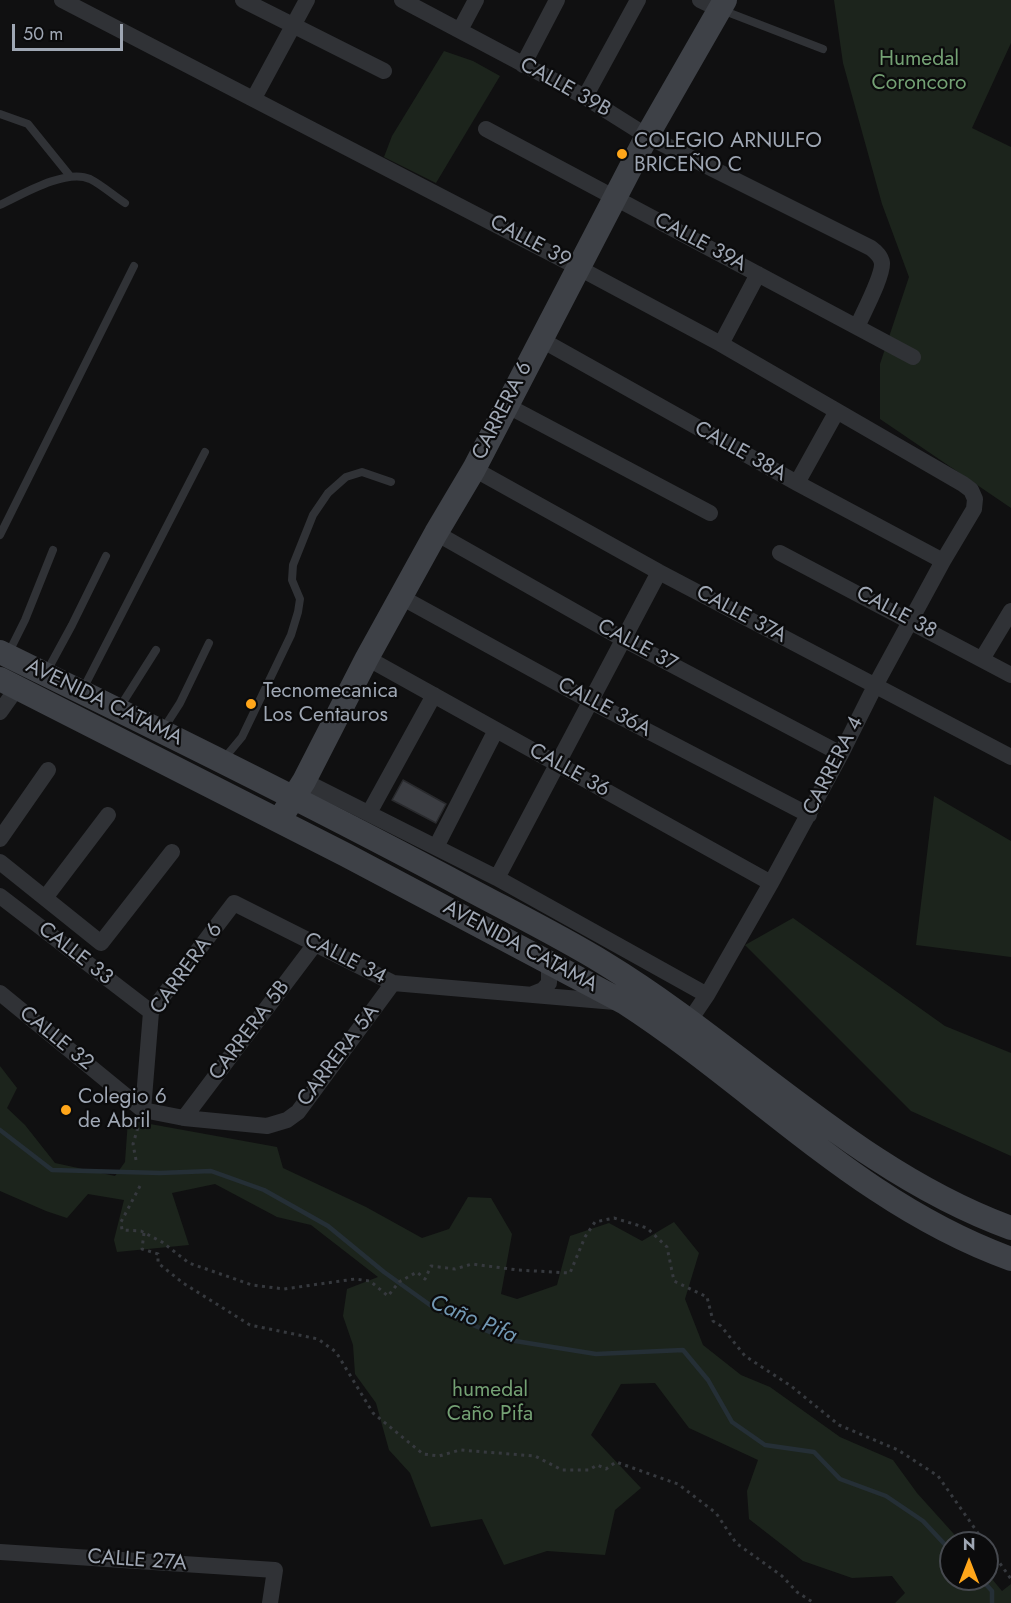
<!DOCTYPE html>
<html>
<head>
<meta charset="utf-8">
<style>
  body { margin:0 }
  #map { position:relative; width:1011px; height:1603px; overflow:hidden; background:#101011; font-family:Jost,sans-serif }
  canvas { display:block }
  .north { position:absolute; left:939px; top:1531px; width:60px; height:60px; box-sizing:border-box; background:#0b0b0c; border:2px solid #46494f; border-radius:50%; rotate:0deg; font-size:16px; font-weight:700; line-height:24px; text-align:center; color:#9fa7b4 }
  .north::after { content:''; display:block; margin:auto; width:21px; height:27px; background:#ffa61a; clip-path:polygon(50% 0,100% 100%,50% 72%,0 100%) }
  .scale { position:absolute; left:12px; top:24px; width:111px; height:27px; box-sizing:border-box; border:3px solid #9fa7b4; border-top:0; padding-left:8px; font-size:18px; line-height:21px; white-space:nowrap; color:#9fa7b4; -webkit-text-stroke:4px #0b0b0c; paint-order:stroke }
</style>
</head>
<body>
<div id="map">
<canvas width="1011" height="1603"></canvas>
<div class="north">N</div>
<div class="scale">50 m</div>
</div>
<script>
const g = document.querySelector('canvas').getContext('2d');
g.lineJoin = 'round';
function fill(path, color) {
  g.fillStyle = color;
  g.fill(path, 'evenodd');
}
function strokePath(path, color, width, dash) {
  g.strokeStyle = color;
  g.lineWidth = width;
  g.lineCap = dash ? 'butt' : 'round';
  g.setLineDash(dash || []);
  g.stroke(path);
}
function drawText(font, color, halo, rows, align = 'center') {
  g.font = font + ' Jost,sans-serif';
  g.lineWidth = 4.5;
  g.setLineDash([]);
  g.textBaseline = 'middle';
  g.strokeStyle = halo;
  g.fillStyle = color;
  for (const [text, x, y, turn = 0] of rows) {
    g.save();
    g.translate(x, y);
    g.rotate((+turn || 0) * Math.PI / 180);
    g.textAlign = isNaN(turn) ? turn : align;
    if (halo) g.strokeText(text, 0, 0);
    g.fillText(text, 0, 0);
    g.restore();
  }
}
fill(new Path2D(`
  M834 0H1011V43L972 128 1011 147V508L880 419V364L909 277 882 204 843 63Z
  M444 51 473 61 500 76 436 183 384 157 392 136Z
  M934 796 1011 841V957L916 945Z
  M793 918 945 1026 1011 1053V1156L911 1111 745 945Z
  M0 1066 17 1088 7 1108 25 1125 55 1163 115 1176 125 1162 128 1120 277 1147 283 1168 366 1207 422 1238 449 1229 468 1197 491 1198 512 1234 501 1294 517 1299 557 1285 570 1236 609 1223 642 1241 674 1222 699 1253 685 1299 703 1345 741 1375 770 1387 840 1437 893 1460 917 1493 962 1543H951V1579H987V1573L1002 1591 1011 1584V1603H895L905 1593 892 1576 852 1578 803 1561 749 1519 747 1491 758 1460 689 1428 655 1383 621 1384 591 1435 641 1488 615 1510 605 1555 547 1551 504 1565 482 1519 431 1527 410 1473 389 1450 376 1403 355 1374 353 1345 343 1316 347 1289 378 1277 311 1225 277 1217 215 1184 172 1193 189 1245 117 1252 114 1240 124 1200 88 1194 67 1218 46 1211 0 1191Z`), '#1c241c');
strokePath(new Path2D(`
  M0 1130 52 1170 160 1173 211 1171 264 1190 328 1226 384 1272 437 1310 509 1340 596 1354 683 1350 708 1380 732 1422 765 1445 814 1452 840 1479 886 1496 923 1521 951 1551
  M981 1579 992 1591V1603`), '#252f36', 4.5);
const building = new Path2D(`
  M403 780 446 804 436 823 392 800Z`);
fill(building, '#3b3d42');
strokePath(building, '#292a2d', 1.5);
strokePath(new Path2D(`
  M136 1160 133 1144 139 1124
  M140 1186 121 1222 122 1230 141 1231 162 1242 189 1263 252 1285 284 1289 355 1279 370 1281 388 1296 399 1282 417 1272 425 1279 431 1266 455 1269 472 1264 518 1270 570 1273 585 1237 595 1222 614 1218 647 1228 667 1247 674 1281 707 1297 713 1321 721 1326 745 1356 791 1386 839 1425 898 1450 938 1476 985 1543
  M144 1233 142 1249 158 1254V1263L183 1283 250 1325 318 1339 336 1352 373 1413 423 1454 439 1456 460 1450 535 1456 562 1470H589L597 1465 606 1469 616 1462 678 1484 716 1513 736 1543 782 1576 797 1592 814 1603
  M987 1545 1011 1579`), '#36393e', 3, [3, 4.5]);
strokePath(new Path2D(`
  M722 10 823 49
  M0 114 28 124 70 176
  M0 205C21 195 66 168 90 179 102 185 114 196 125 203
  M0 535 134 266
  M9 652 25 620 53 550
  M47 671 72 625 106 556
  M82 691 205 452
  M118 710 156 650
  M162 731 180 703 209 643
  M222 761 242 737 291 635 298 612 300 599 292 580 293 565 313 515 328 493 346 477 362 472 391 482`), '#303236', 8);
strokePath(new Path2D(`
  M62 0 579 268 721 344 963 484 971 490 975 499 974 509 943 561 875 686 841 754 771 883 707 995 690 1020
  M243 0 384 71
  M402 0 585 97 647 136 871 248C876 252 881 256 882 263 883 276 863 313 857 327
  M700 0 719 9
  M460 30 476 0
  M523 65 557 0
  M585 97 638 0
  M254 98 307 0
  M486 129 913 357
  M540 339 797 483 943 561
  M721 344 758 274
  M506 405 710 513
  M474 469 659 572 1011 757
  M797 483 837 411
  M436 533 623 639 841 754
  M780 553 1011 675
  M401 597 590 701 809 815
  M367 658 771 883
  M982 659 1011 611
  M0 712 17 688
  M304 781 497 878 707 995
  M369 813 434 695
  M0 839 48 770
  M436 847 496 730
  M0 862 101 943 172 852
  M497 878 659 572
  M0 896 151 1012
  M45 898 108 815
  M0 993 143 1110 184 1118 267 1126 287 1120 298 1112 393 983
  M533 994 543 990 549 983V962
  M143 1110 151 1012 234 903 393 983 615 1002
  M184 1118 315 944
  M0 1552 275 1570 270 1603`), '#303236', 16);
strokePath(new Path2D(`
  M0 652C151 726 302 800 450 879 501 907 555 933 604 963 742 1047 857 1172 1011 1228
  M0 679 346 855 625 1003C756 1088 861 1205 1011 1259
  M285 811 304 781 367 658 436 533 474 469 647 136 725 0`), '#3e4147', 24);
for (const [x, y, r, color] of [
  [622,154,6,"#ffa61a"],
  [251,704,6,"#ffa61a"],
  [66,1110,6,"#ffa61a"]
]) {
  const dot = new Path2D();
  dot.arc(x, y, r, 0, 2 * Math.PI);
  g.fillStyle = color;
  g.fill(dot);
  strokePath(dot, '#0b0b0c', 2);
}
drawText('21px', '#74a174', '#0b0b0c', [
  ["Humedal",919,60],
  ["Coroncoro",919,84],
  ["humedal",490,1391],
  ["Caño Pifa",490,1415]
]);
drawText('21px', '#9fa7b4', '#0b0b0c', [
  ["CALLE 39B",565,88,29],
  ["CALLE 39",530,242,28],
  ["CALLE 39A",700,243,28],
  ["CARRERA 6",503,411,-63],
  ["CALLE 38A",740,452,29],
  ["CALLE 38",896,613,28],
  ["CALLE 37A",741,615,28],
  ["CALLE 37",637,646,28],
  ["AVENIDA CATAMA",104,703,26],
  ["CALLE 36A",604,708,28],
  ["CARRERA 4",834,766,-63],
  ["CALLE 36",569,771,29],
  ["AVENIDA CATAMA",520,947,28],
  ["CALLE 33",75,954,38],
  ["CALLE 34",345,959,27],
  ["CARRERA 6",187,969,-54],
  ["CARRERA 5B",250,1031,-53],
  ["CALLE 32",56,1039,39],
  ["CARRERA 5A",339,1056,-53],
  ["CALLE 27A",137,1561,4]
]);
drawText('21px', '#9fa7b4', '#0b0b0c', [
  ["COLEGIO ARNULFO",634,142],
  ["BRICEÑO C",634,166],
  ["Tecnomecanica",263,692],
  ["Los Centauros",263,716],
  ["Colegio 6",78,1098],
  ["de Abril",78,1122]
], 'left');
drawText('italic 22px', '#7298b3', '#0b0b0c', [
  ["Caño Pifa",473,1320,23]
]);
</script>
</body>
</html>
